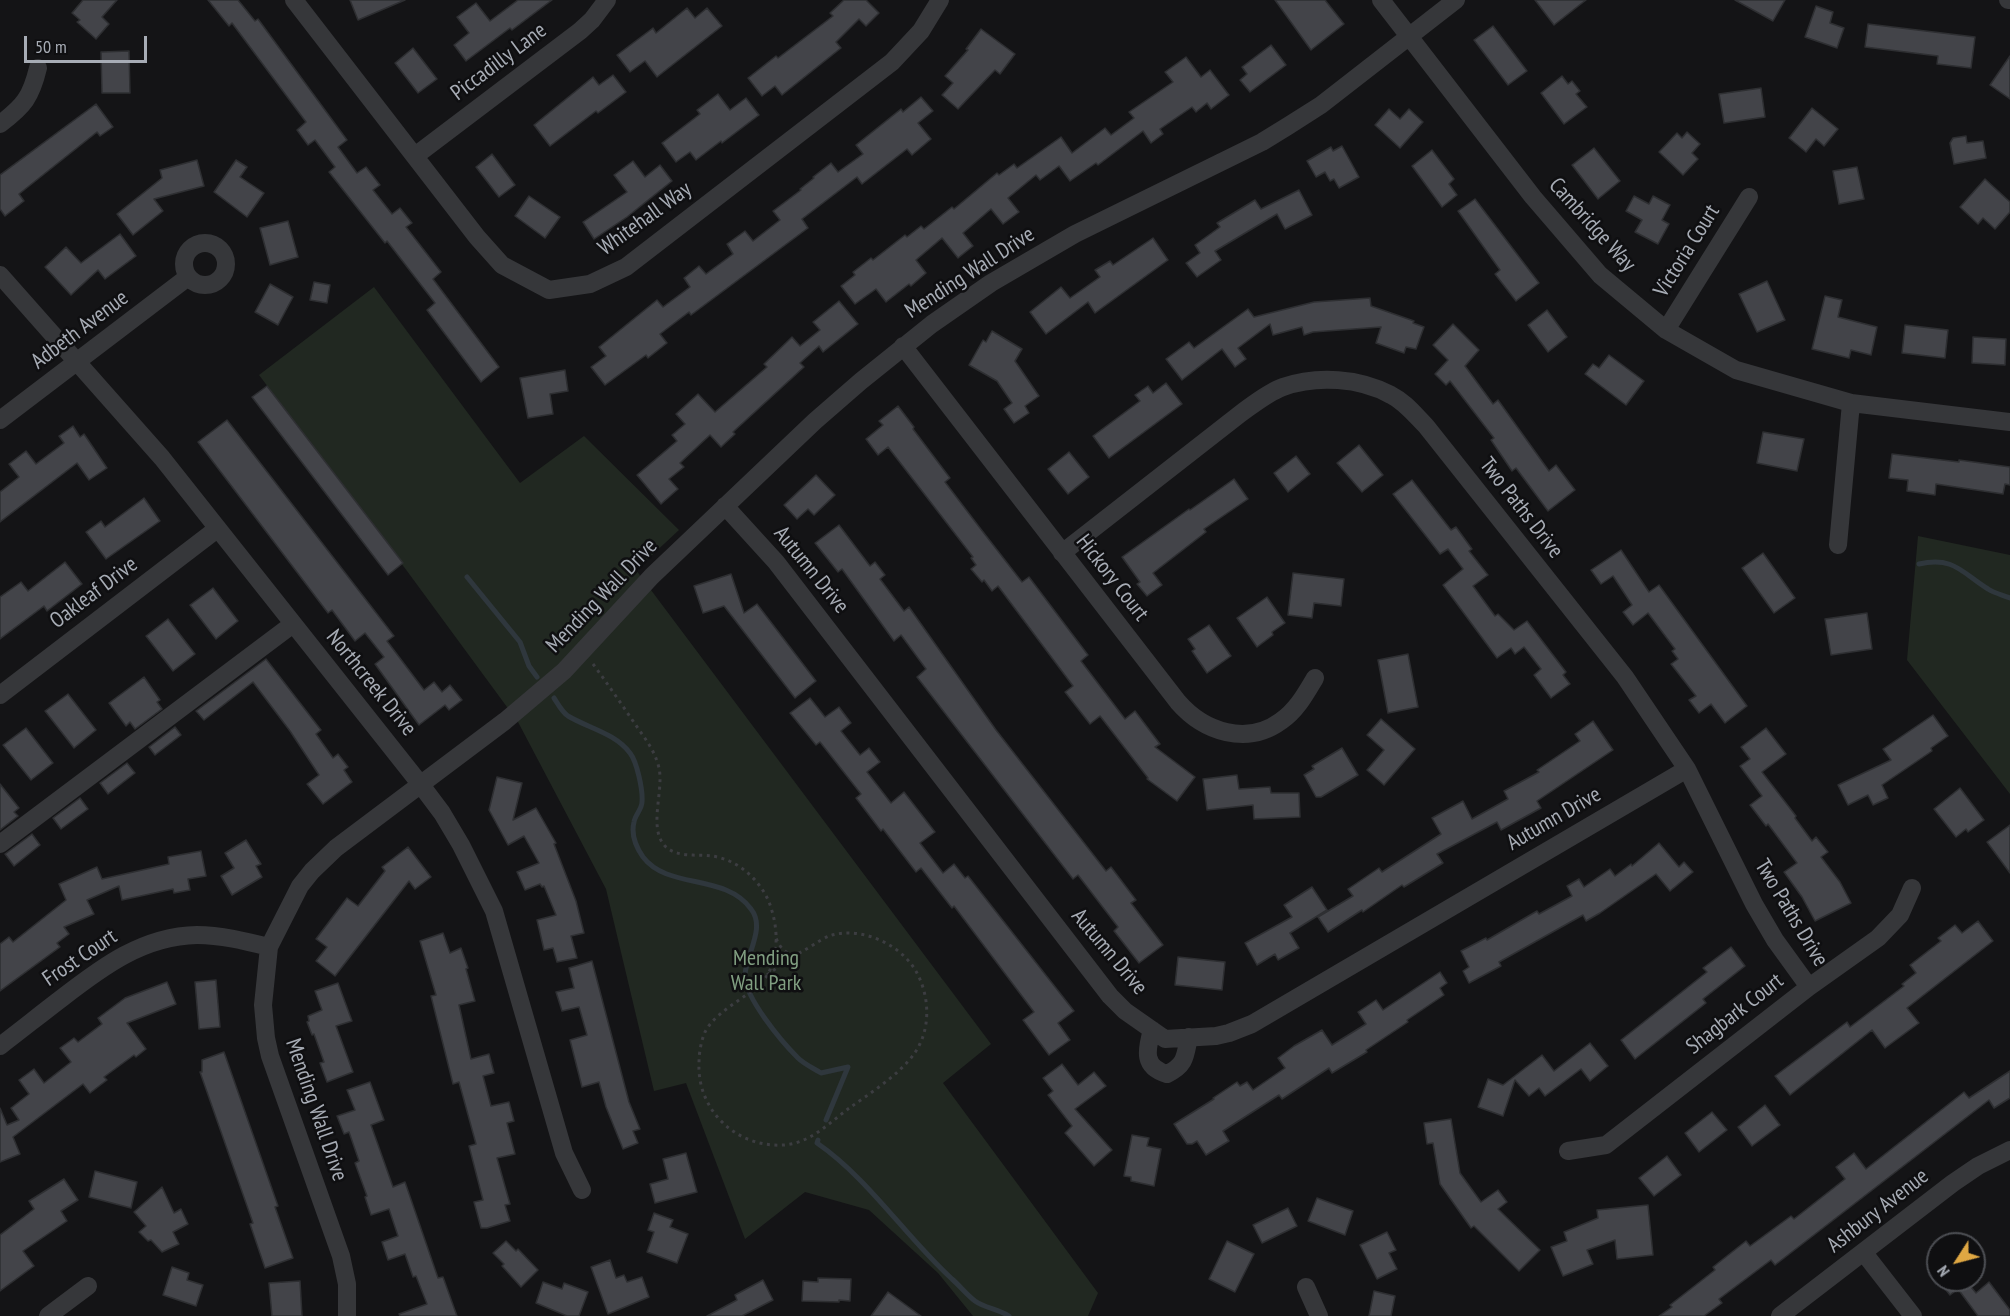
<!DOCTYPE html>
<html>
<head>
<meta charset="utf-8">
<style>
  body { margin:0 }
  #map { position:relative; width:2010px; height:1316px; overflow:hidden; background:#141416; font-family:"PT Sans Narrow",sans-serif }
  canvas { display:block }
  .north { position:absolute; left:1926px; top:1232px; width:60px; height:60px; box-sizing:border-box; background:#0f0f11; border:2px solid #4c4e53; border-radius:50%; rotate:234deg; font-size:16px; font-weight:700; line-height:24px; text-align:center; color:#a7acb5 }
  .north::after { content:''; display:block; margin:auto; width:21px; height:27px; background:#dfa743; clip-path:polygon(50% 0,100% 100%,50% 72%,0 100%) }
  .scale { position:absolute; left:24px; top:36px; width:123px; height:27px; box-sizing:border-box; border:3px solid #a7acb5; border-top:0; padding-left:8px; font-size:18px; line-height:21px; white-space:nowrap; color:#a7acb5; -webkit-text-stroke:4px #0f0f11; paint-order:stroke }
</style>
</head>
<body>
<div id="map">
<canvas width="2010" height="1316"></canvas>
<div class="north">N</div>
<div class="scale">50 m</div>
</div>
<script>
const g = document.querySelector('canvas').getContext('2d');
g.lineJoin = 'round';
function fill(path, color) {
  g.fillStyle = color;
  g.fill(path, 'evenodd');
}
function strokePath(path, color, width, dash) {
  g.strokeStyle = color;
  g.lineWidth = width;
  g.lineCap = dash ? 'butt' : 'round';
  g.setLineDash(dash || []);
  g.stroke(path);
}
function drawText(font, color, halo, rows, align = 'center') {
  g.font = font + ' "PT Sans Narrow",sans-serif';
  g.lineWidth = 5;
  g.setLineDash([]);
  g.textBaseline = 'middle';
  g.strokeStyle = halo;
  g.fillStyle = color;
  for (const [text, x, y, turn = 0] of rows) {
    g.save();
    g.translate(x, y);
    g.rotate((+turn || 0) * Math.PI / 180);
    g.textAlign = isNaN(turn) ? turn : align;
    if (halo) g.strokeText(text, 0, 0);
    g.fillText(text, 0, 0);
    g.restore();
  }
}
fill(new Path2D(`
  M374 287 520 483 584 436 679 530 636 570 991 1044 943 1083 1098 1293 1088 1316H973L938 1273 869 1210 805 1192 745 1239 686 1083 654 1091 606 889 518 722 407 571 259 375Z
  M1918 536 2010 555V794L1907 660Z`), '#212821');
strokePath(new Path2D(`
  M1919 564C1954 556 1962 573 1988 589 1994 593 2003 595 2010 598
  M467 577 520 642 529 666 537 677
  M554 698C558 704 562 712 568 716 588 728 615 733 630 753 637 762 643 790 642 802 642 809 635 815 634 822 631 834 636 847 643 857 668 890 725 873 751 909 766 928 746 954 745 975 744 997 782 1042 798 1058 804 1064 813 1068 821 1073L848 1067 826 1120
  M818 1140 817 1143C869 1179 905 1236 952 1279 960 1286 967 1295 975 1301 985 1308 998 1309 1009 1316`), '#2f373d', 5);
const building = new Path2D(`
  M83 0H117L102 17 109 24 96 39 77 22 80 20 72 13Z
  M208 0H238L255 21 258 19 347 140 338 147 357 173 366 167 380 185 373 190 392 214 400 208 412 223 406 227 441 272 433 279 499 367 481 382 427 310 435 303 387 241 385 243 329 172 335 167 315 140 308 145 297 130 306 122 232 23 229 26Z
  M350 0H405L358 20Z
  M518 0H552L512 30 510 28 466 61 454 45 469 33 457 17 476 3 490 21Z
  M844 0H866L879 13 866 26 859 19 836 42 841 48 782 95 775 86 762 96 748 78 776 56 778 58 833 16 830 13Z
  M1275 0H1325L1344 24 1311 50Z
  M1535 0H1586L1554 25Z
  M1735 0H1785L1773 21Z
  M1816 6 1833 12 1830 23 1844 28 1837 48 1805 37Z
  M687 8 695 18 707 8 722 26 657 77 645 61 630 72 617 55 653 28 656 33Z
  M1868 24 1975 37 1971 68 1937 64 1938 56 1865 47Z
  M1493 26 1527 71 1508 85 1474 40Z
  M981 29 1015 54 1000 74 995 70 958 109 942 95 953 83 945 76 968 50 966 49Z
  M1271 45 1286 65 1250 92 1240 80 1247 74 1242 67Z
  M413 48 437 79 418 93 395 63Z
  M129 51 130 93H102L101 52Z
  M2010 56V99L1990 85Z
  M1186 57 1201 77 1210 70 1229 95 1211 109 1207 103 1196 112 1192 107 1160 129 1163 134 1151 143 1143 131 1098 165 1096 163 1070 181 1059 166 1040 180 1036 175 1008 198 1019 212 1003 224 991 209 963 233 973 246 958 258 942 238 916 260 926 273 911 286 909 284 886 302 876 289 855 304 841 286 855 275 853 272 871 258 873 260 905 235 907 237 921 226 924 229 952 207 954 209 997 173 999 175 1014 164 1017 168 1061 137 1072 153 1105 128 1111 135 1134 118 1129 112 1173 82 1165 72Z
  M613 75 626 92 598 113 596 111 550 146 534 125 593 77 599 85Z
  M1562 76 1568 84 1572 81 1580 91 1576 94 1587 107 1564 124 1541 93Z
  M1761 88 1765 117 1724 123 1719 94Z
  M718 94 730 110 746 98 759 115 722 143 721 141 696 160 690 152 676 162 662 143 700 114 697 110Z
  M921 97 933 111 918 123 931 139 912 155 907 149 862 184 857 177 802 219 808 228 691 315 689 312 660 334 667 343 648 358 646 355 605 385 591 367 606 356 599 347 657 300 663 307 690 287 684 278 699 266 706 274 733 254 727 244 745 231 753 241 780 220 773 211 801 190 800 189 814 178 813 177 831 163 838 172 863 154 856 145 901 109 903 112Z
  M96 104 113 127 100 136 97 132 19 194 24 201 5 216 0 209V175Z
  M1812 108 1838 129 1824 146 1816 139 1806 152 1789 138Z
  M1389 109 1400 119 1409 109 1423 122 1400 148 1375 125Z
  M1687 132 1700 144 1692 153 1698 159 1683 175 1659 152 1677 133 1682 138Z
  M1966 136 1967 143 1983 141 1986 158 1954 164 1950 143 1953 138Z
  M1342 146 1359 177 1339 188 1334 179 1330 181 1325 172 1316 177 1307 161 1331 147 1333 151Z
  M1594 148 1620 181 1598 199 1572 165Z
  M1432 150 1454 179 1449 184 1457 195 1442 207 1412 166Z
  M492 154 515 185 499 197 476 167Z
  M197 160 204 186 154 199 163 211 133 235 117 214 162 178 160 170Z
  M236 160 247 167 240 177 264 193 247 217 214 192Z
  M633 161 645 177 660 165 672 181 627 217 594 239 583 222 627 192 614 175Z
  M1857 167 1864 199 1839 204 1833 171Z
  M1985 179 2010 202V212L1995 229 1983 218 1978 224 1960 207Z
  M1299 190 1312 215 1285 229 1277 214 1215 251 1221 260 1197 277 1186 263 1200 253 1195 245 1220 227 1217 223 1255 200 1261 209Z
  M529 196 560 217 545 238 515 216Z
  M1634 196 1649 204 1653 196 1670 205 1662 220 1669 224 1658 244 1635 232 1642 220 1626 211Z
  M1475 199 1539 283 1516 301 1495 274 1500 270 1458 211Z
  M288 221 298 257 270 265 260 228Z
  M120 234 136 256 105 279 98 270 71 295 45 267 66 247 81 263Z
  M1153 238 1168 260 1095 313 1088 302 1046 334 1030 312 1061 287 1070 298 1100 277 1095 270 1110 261 1113 265Z
  M1767 281 1785 320 1757 332 1739 294Z
  M314 282 330 285 327 303 310 300Z
  M270 284 293 297 278 325 255 312Z
  M1825 296 1842 300 1838 317 1877 327 1871 355 1851 350 1849 358 1812 349Z
  M1370 298 1371 306 1414 321 1413 323 1424 327 1416 349 1406 347 1404 353 1376 343 1381 327 1313 332 1304 335 1302 327 1273 335 1270 324 1238 348 1246 359 1235 367 1222 349 1182 380 1166 359 1189 342 1194 348 1248 309 1254 317 1314 302Z
  M839 301 858 324 823 352 819 346 800 363 804 367 733 432 735 434 721 447 710 435 680 463 684 467 669 479 678 489 661 504 637 475 677 441 672 435 685 424 676 414 698 394 715 412 767 367 764 364 792 337 800 346 820 330 813 322Z
  M1547 310 1567 337 1548 352 1528 325Z
  M1453 324 1479 350 1465 366 1493 404 1498 400 1549 471 1556 465 1575 490 1548 511 1516 468 1512 471 1491 440 1494 438 1450 381 1446 385 1435 374 1448 360 1433 345Z
  M1905 325 1948 330 1945 358 1902 353Z
  M992 331 1022 349 1015 361 1039 396 1025 406 1029 413 1014 423 1004 409 1012 403 997 381 969 365 983 340 986 342Z
  M1973 337 2006 339 2005 365 1972 363Z
  M1609 355 1644 381 1626 405 1585 374 1593 364 1599 368Z
  M565 370 568 391 550 394 553 414 528 418 520 378Z
  M1166 383 1182 404 1109 458 1093 436 1140 401 1135 395 1148 386 1153 393Z
  M267 386 403 563 388 575 252 397Z
  M898 406 914 427 913 429 950 478 945 482 980 528 1022 582 1029 577 1088 655 1081 661 1125 719 1135 711 1160 744 1155 747 1195 777 1177 801 1147 779 1148 778 1100 716 1090 724 1065 692 1073 686 998 586 992 591 984 580 982 582 971 569 976 565 971 558 973 557 888 447 878 455 866 439 883 425 879 421Z
  M227 420 394 636 387 641 424 690 434 682 442 692 450 685 462 700 449 710 445 705 419 725 375 664 384 657 365 633 355 641 332 610 328 613 198 442Z
  M73 426 80 437 84 434 107 468 89 480 77 463 0 522V492L19 477 9 464 26 451 36 464 64 443 59 436Z
  M1763 432 1804 439 1797 471 1757 463Z
  M1359 445 1383 475 1362 492 1337 463Z
  M1069 452 1089 477 1068 494 1048 469Z
  M1892 454 1959 462V460L2010 467V485L2005 484 2003 494 1936 484 1935 495 1907 491 1908 480 1889 478Z
  M1296 456 1310 474 1288 492 1274 473Z
  M816 475 835 495 814 515 808 509 797 519 784 505Z
  M1234 479 1248 499 1204 529 1206 532 1153 573 1162 585 1147 596 1137 584 1140 582 1122 557 1189 509 1190 510Z
  M1412 480 1451 530 1456 527 1472 549 1469 551 1488 575 1473 586 1495 616 1498 614 1514 630 1527 621 1566 672 1563 675 1570 684 1551 698 1534 675 1541 669 1524 647 1515 654 1511 648 1497 658 1443 585 1463 569 1448 549 1440 554 1393 494Z
  M144 498 160 521 106 559 86 532 101 521 105 527Z
  M839 525 870 566 875 562 885 575 880 579 904 611 909 607 996 730 1106 871 1111 867 1136 900 1131 903 1163 945 1139 963 1114 931 1118 927 1078 875 1073 879 917 677 926 669 901 635 894 641 842 569 838 572 815 543Z
  M1621 550 1649 592 1659 585 1747 706 1725 723 1711 704 1699 713 1689 700 1696 696 1671 664 1678 659 1672 651 1675 649 1648 613 1633 625 1623 612 1632 605 1613 576 1601 584 1591 570Z
  M1763 553 1795 598 1774 613 1742 568Z
  M65 562 82 584 47 611 44 606 0 639V597L21 582 28 591Z
  M1293 573 1344 579 1341 606 1314 603 1312 618 1288 615Z
  M731 574 744 613 757 604 816 681 795 698 724 606 703 613 694 586Z
  M213 588 238 621 216 639 190 605Z
  M1267 597 1285 623 1272 632 1273 635 1257 647 1237 618Z
  M1867 613 1872 649 1831 655 1825 619Z
  M168 619 195 654 173 671 146 636Z
  M1209 625 1231 656 1207 673 1192 651 1195 649 1188 639Z
  M1408 654 1418 707 1388 713 1378 660Z
  M266 659 321 730 316 734 333 758 338 754 348 767 344 770 352 782 323 804 307 784 319 775 290 731 253 682 204 720 196 711Z
  M144 677 160 700 157 702 162 709 135 729 130 722 126 726 109 703Z
  M68 694 96 730 74 748 45 711Z
  M810 698 825 717 839 707 851 723 841 731 860 755 869 748 880 762 867 772 891 803 904 792 935 832 920 843 943 873 954 864 965 878 968 876 1074 1011 1058 1023 1070 1040 1049 1055 1023 1020 1034 1012 954 906 952 908 921 868 916 872 883 829 881 831 856 798 861 794 820 742 816 745 790 713Z
  M1933 715 1948 736 1931 748 1932 751 1882 785 1888 798 1873 805 1868 795 1848 805 1838 785 1891 760 1883 749Z
  M1381 719 1415 749 1384 785 1367 770 1384 750 1367 735Z
  M1593 721 1613 750 1537 801 1541 808 1501 830 1497 822 1437 854 1443 863 1404 887 1402 885 1363 912 1362 910 1328 932 1318 917 1353 896 1348 889 1379 868 1382 872 1441 834 1432 818 1463 801 1472 819 1508 799 1504 791 1539 772 1537 770 1580 741 1575 734Z
  M175 727 181 735 155 755 149 747Z
  M26 728 53 763 31 780 3 745Z
  M1766 728 1786 754 1762 772 1796 816 1795 818 1812 841 1816 837 1828 852 1821 857 1840 882 1851 903 1815 921 1802 897 1784 872 1797 863 1768 824 1766 826 1750 805 1762 796 1740 766 1750 759 1741 747Z
  M1342 748 1358 775 1321 797H1316L1304 775 1314 769 1312 766Z
  M127 763 135 773 108 794 100 783Z
  M1237 775 1239 789 1270 787 1271 793H1299L1300 817 1254 819 1253 805 1207 810 1203 779Z
  M497 777 522 783 513 820 536 808 556 843 554 844 576 901 584 933 571 936 577 958 557 962 553 948 544 950 537 920 556 915 544 886 542 887 540 884 525 890 517 872 539 863 524 836 508 845 489 810Z
  M0 784 19 808 14 812 18 816 0 830Z
  M1960 788 1984 820 1968 832 1966 829 1956 837 1934 809Z
  M80 798 88 809 61 829 53 818Z
  M2010 825V873L1987 842Z
  M32 834 40 845 14 866 5 854Z
  M246 840 261 864 256 866 262 877 232 895 221 876 234 868 225 853Z
  M1659 843 1679 867 1684 862 1693 872 1670 891 1656 874 1600 913 1586 921 1583 915 1499 962 1501 966 1469 983 1463 971 1469 967 1461 951 1486 938 1487 940 1537 911 1539 914 1572 896 1567 886 1579 879 1584 887 1610 869 1615 876 1631 864 1632 866Z
  M408 847 431 877 415 889 409 881 335 976 316 961 327 947 316 939 347 898 358 906 385 871 382 867Z
  M201 851 206 876 188 879 190 890 174 893 173 889 122 900 119 886 87 900 94 914 64 927 69 934 57 943 60 947 0 991V944L9 937 13 942 66 900 59 884 97 867 102 879 169 864 168 857Z
  M1312 887 1327 910 1290 933 1299 948 1278 960 1275 954 1257 965 1245 943 1292 917 1284 905Z
  M1978 921 1993 941 1907 1008 1919 1023 1885 1048 1872 1030 1790 1095 1775 1076 1847 1022 1850 1027 1904 986 1902 984 1916 973 1910 965 1941 941 1938 938 1955 925 1962 933Z
  M443 933 450 953 461 948 468 968 466 969 475 1001 459 1005 471 1059 489 1054 494 1073 483 1076 491 1106 509 1102 514 1121 507 1123 515 1154 497 1158 510 1204 505 1205 510 1221 487 1228H481L474 1202 483 1200 469 1146 476 1144 459 1082 453 1084 431 996 436 995 420 941Z
  M1731 947 1745 966 1703 999 1706 1003 1635 1059 1621 1040 1707 972 1703 968Z
  M1178 957 1225 962 1222 990 1175 985Z
  M592 961 629 1102 640 1129 633 1131 638 1143 623 1149 606 1107 599 1082 582 1087 570 1040 587 1035 579 1007 562 1011 556 992 574 988 569 968Z
  M1440 972 1447 983 1440 988 1444 995 1407 1020 1408 1022 1366 1050 1367 1052 1332 1073 1329 1068 1282 1099 1279 1095 1223 1131 1229 1141 1206 1155 1197 1141 1192 1144H1187L1174 1124 1214 1099 1213 1098 1237 1082 1240 1086 1247 1082 1253 1090 1285 1068 1278 1058 1294 1046 1322 1030 1332 1045 1366 1024 1358 1012 1376 1000 1383 1010Z
  M216 980 220 1027 199 1029 195 982Z
  M167 982 176 1004 127 1023 146 1049 136 1057 134 1055 104 1077 107 1080 90 1093 83 1084 13 1137 20 1154 0 1162V1108L7 1125 19 1120 11 1108 29 1094 19 1080 34 1069 44 1083 71 1062 60 1048 74 1038 78 1042 102 1024 98 1018 125 998Z
  M338 983 352 1021 336 1026 353 1072 327 1082 320 1063 324 1062 314 1034 312 1035 307 1022 309 1021 308 1016 322 1010 315 991Z
  M1590 1043 1608 1066 1590 1081 1581 1069 1545 1096 1539 1088 1529 1096 1515 1080 1503 1116 1478 1107 1488 1079 1503 1085 1542 1055 1554 1071Z
  M224 1052 278 1206 275 1207 293 1258 265 1268 250 1224 253 1223 200 1072H202V1060Z
  M1062 1064 1078 1085 1094 1072 1106 1086 1075 1109 1112 1150 1094 1166 1065 1133 1072 1126 1048 1095 1053 1091 1043 1078Z
  M2010 1071V1098L1994 1108 1989 1100 1775 1265 1771 1260 1719 1299 1722 1303 1704 1316H1659L1672 1307 1670 1305 1715 1270 1713 1267 1746 1241 1750 1246 1791 1216 1794 1219 1845 1179 1836 1167 1854 1153 1866 1169 1964 1092 1969 1098Z
  M370 1082 384 1120 371 1125 393 1187 405 1182 438 1278 443 1277 457 1316H400L399 1314 427 1304 416 1276 413 1277 405 1254 388 1260 382 1242 398 1236 389 1209 371 1215 365 1197 367 1196 355 1163 359 1161 349 1132 344 1134 337 1116 355 1110 347 1090Z
  M1765 1105 1780 1125 1752 1146 1738 1127Z
  M1712 1112 1727 1130 1699 1152 1685 1133Z
  M1451 1119 1460 1173 1481 1202 1498 1190 1507 1202 1498 1209 1540 1250 1519 1271 1474 1226 1471 1228 1440 1184 1433 1143 1427 1144 1424 1123Z
  M1132 1135 1149 1138 1147 1146 1161 1149 1154 1186 1131 1181V1177L1124 1176Z
  M686 1153 697 1192 655 1203 650 1184 668 1179 663 1159Z
  M1667 1156 1681 1175 1654 1196 1639 1178Z
  M95 1171 137 1182 131 1208 89 1197Z
  M64 1179 78 1200 61 1211 67 1221 23 1251 34 1266 0 1291V1235L34 1209 29 1201Z
  M162 1187 174 1213 181 1209 188 1224 173 1232 179 1244 162 1252 151 1240 148 1241 139 1232 146 1226 134 1212Z
  M1317 1198 1353 1211 1345 1235 1308 1221Z
  M1648 1205 1653 1255 1617 1259 1615 1240 1587 1250 1593 1264 1563 1276 1551 1247 1567 1241 1564 1232 1598 1218 1597 1210Z
  M1288 1208 1297 1226 1262 1243 1253 1225Z
  M654 1213 673 1220 670 1227 688 1234 677 1263 647 1252 654 1232 648 1230Z
  M1387 1232 1396 1250 1389 1253 1397 1269 1377 1279 1360 1245Z
  M506 1241 516 1251 518 1249 538 1270 521 1287 502 1266 504 1264 493 1253Z
  M1227 1241 1254 1254 1235 1292 1209 1279Z
  M610 1260 616 1278 624 1275 627 1282 642 1277 649 1297 608 1314 591 1267Z
  M172 1267 189 1273 187 1280 203 1285 196 1306 163 1295Z
  M818 1278 851 1279 850 1301 839 1300V1302L802 1301 803 1281 818 1282Z
  M763 1280 773 1300 742 1316H707L737 1300 735 1295Z
  M1938 1280H1969L1967 1282 1976 1293 1989 1282 2010 1310V1316H1978L1958 1289 1950 1295Z
  M300 1281 302 1316H272L269 1283Z
  M543 1282 562 1289 564 1283 588 1292 579 1316H567L536 1303Z
  M1374 1291 1395 1296 1391 1316H1369Z
  M888 1292 921 1316H871Z`);
fill(building, '#434449');
strokePath(building, '#2e2f32', 1.5);
strokePath(new Path2D(`
  M593 664C607 683 620 702 633 721 643 736 655 750 659 768 664 791 648 828 665 846 677 858 697 854 712 856 740 860 765 884 772 911 778 931 778 955 768 974 757 994 717 1008 705 1032 701 1041 699 1053 699 1063 697 1110 736 1148 784 1145 810 1143 828 1124 848 1109 869 1094 899 1075 914 1054 932 1029 930 993 914 968 897 942 858 926 829 936 819 940 804 952 796 954 786 956 779 946 776 938
  M767 975 796 954`), '#3c3d41', 3, [3, 4.5]);
strokePath(new Path2D(`
  M294 0 477 237 502 265 549 290 590 284 626 267 892 62 921 31 940 0
  M1381 0 1533 197 1600 275 1666 330 1736 370 1851 403 2010 422
  M2008 0H2010
  M0 124C24 106 31 97 38 68
  M415 156 580 31 592 20 607 0
  M184 264a21 21 0 1 1 42 0a21 21 0 1 1-42 0Z
  M0 275 162 458 421 785 442 813 461 845 494 911 564 1153 582 1190
  M1666 330 1749 197
  M903 346 1178 702C1204 732 1247 746 1281 721 1297 710 1306 693 1315 678
  M0 420 188 277
  M725 506 776 562 1110 996 1125 1011 1165 1039 1216 1036 1229 1033 1252 1024 1687 769
  M1838 545 1851 403
  M1062 553 1240 414C1254 404 1267 393 1283 387 1317 375 1360 378 1391 395 1405 402 1415 415 1426 426L1625 677 1687 769 1754 904 1775 940 1809 987
  M0 695 217 529
  M0 844 293 624
  M1152 1030C1146 1051 1143 1067 1167 1074 1186 1065 1185 1056 1189 1037
  M0 1046C21 1030 41 1014 62 998 102 967 143 936 197 935 221 935 245 941 269 947
  M1568 1151 1606 1145 1809 987 1878 938 1900 915 1912 888
  M1864 1253 1913 1316
  M1306 1287 1319 1316
  M48 1316 88 1286
  M347 1316V1284L341 1256 270 1056 266 1038 263 1005 269 947 300 886 312 871 336 848 505 721 564 671 652 576 815 421 861 381 932 324 991 283 1075 234 1262 142 1288 126 1321 105 1456 0
  M1780 1316 1953 1183 1978 1166 2010 1150`), '#36373a', 18);
drawText('22px', '#a7acb5', '#0f0f11', [
  ["Piccadilly Lane",499,62,-37],
  ["Whitehall Way",645,219,-36],
  ["Cambridge Way",1592,225,48],
  ["Victoria Court",1687,251,-58],
  ["Mending Wall Drive",970,273,-33],
  ["Adbeth Avenue",80,330,-37],
  ["Two Paths Drive",1521,508,52],
  ["Autumn Drive",811,570,51],
  ["Hickory Court",1112,578,52],
  ["Oakleaf Drive",94,593,-37],
  ["Mending Wall Drive",602,596,-46],
  ["Northcreek Drive",371,683,51],
  ["Autumn Drive",1554,819,-30],
  ["Two Paths Drive",1791,913,59],
  ["Autumn Drive",1109,952,50],
  ["Frost Court",80,958,-34],
  ["Shagbark Court",1735,1014,-38],
  ["Mending Wall Drive",316,1110,71],
  ["Ashbury Avenue",1878,1211,-38]
]);
drawText('22px', '#809e81', '#0f0f11', [
  ["Mending",766,959],
  ["Wall Park",766,984]
]);
</script>
</body>
</html>
